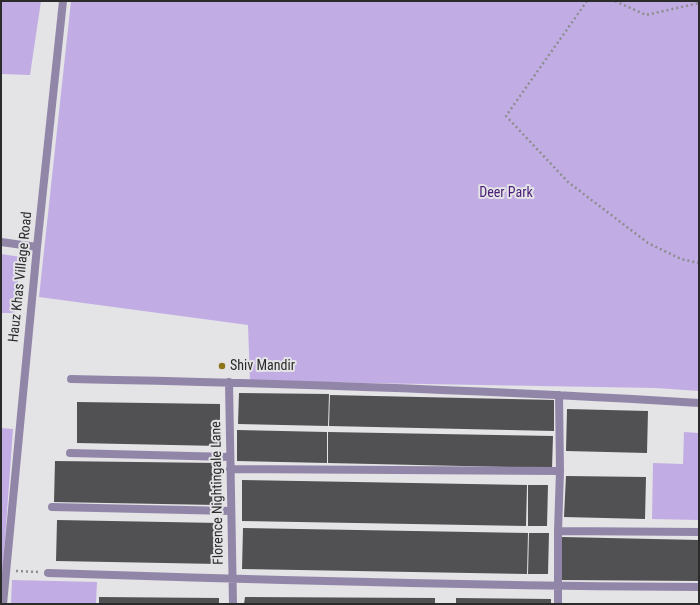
<!DOCTYPE html>
<html>
<head>
<meta charset="utf-8">
<style>
  body { margin:0 }
  #map { position:relative; width:700px; height:605px; overflow:hidden; background:#e4e3e6; font-family:"Roboto Condensed",sans-serif }
  canvas { display:block }
  .frame { position:absolute; inset:0; border:2px solid #2b2b2c; pointer-events:none }
</style>
</head>
<body>
<div id="map">
<canvas width="700" height="605"></canvas>
<div class="frame"></div>
</div>
<script>
const g = document.querySelector('canvas').getContext('2d');
g.lineJoin = 'round';
function fill(path, color) {
  g.fillStyle = color;
  g.fill(path, 'evenodd');
}
function strokePath(path, color, width, dash) {
  g.strokeStyle = color;
  g.lineWidth = width;
  g.lineCap = dash ? 'butt' : 'round';
  g.setLineDash(dash || []);
  g.stroke(path);
}
function drawText(font, color, halo, rows, align = 'center') {
  g.font = font + ' "Roboto Condensed",sans-serif';
  g.lineWidth = 4;
  g.setLineDash([]);
  g.textBaseline = 'middle';
  g.strokeStyle = halo;
  g.fillStyle = color;
  for (const [text, x, y, turn = 0] of rows) {
    g.save();
    g.translate(x, y);
    g.rotate((+turn || 0) * Math.PI / 180);
    g.textAlign = isNaN(turn) ? turn : align;
    if (halo) g.strokeText(text, 0, 0);
    g.fillText(text, 0, 0);
    g.restore();
  }
}
fill(new Path2D(`
  M1 1H41L30 75 1 74Z
  M71 1H699V391L656 388 250 381 248 325 39 297Z
  M1 254 21 257 14 313H1Z
  M1 428 13 429 2 581H1Z
  M684 432 699 433V520L652 519 653 463 683 464Z
  M12 580 97 582 96 604H11Z`), '#c1ade4');
fill(new Path2D(`
  M239 393 329 394 328 426 238 424Z
  M330 395 554 400V431L329 426Z
  M77 402 220 404V446L77 443Z
  M567 409 648 411 647 453 566 451Z
  M237 430 327 432V463L237 461Z
  M328 432 553 436 552 468 328 463Z
  M55 461 218 463 217 505 54 502Z
  M566 476 646 477 645 519 564 517Z
  M242 480 527 485 526 526 242 521Z
  M528 485H548L547 526H528Z
  M57 520 219 523V564L56 561Z
  M243 528 528 533 527 574 242 569Z
  M529 533H549L548 574H528Z
  M562 537 699 540V581L561 580Z
  M99 597 219 598V604H99Z
  M245 597 435 598V604H244Z
  M456 598 551 599V604H456Z`), '#515153');
strokePath(new Path2D(`
  M587 1 506 116 568 182 648 243 681 259 699 263
  M615 1 646 15 699 3
  M16 571 39 572`), '#8d8d8f', 2.5, [2, 3]);
strokePath(new Path2D(`
  M1 242 37 247
  M71 379C280 383 490 390 699 403
  M229 382 233 604
  M70 453 230 457
  M230 469 560 471
  M52 507 231 511
  M558 531 699 532
  M48 573C265 580 482 586 699 587
  M3 604 37 247 63 1
  M558 604V531L560 471 559 395`), '#9286a8', 8);
for (const [x, y, r, color] of [
  [222,366,4,"#8f751a"]
]) {
  const dot = new Path2D();
  dot.arc(x, y, r, 0, 2 * Math.PI);
  g.fillStyle = color;
  g.fill(dot);
  strokePath(dot, '#e4e3e6', 1.5);
}
drawText('14px', '#491d78', '#e4e3e6', [
  ["Deer Park",506,193]
]);
drawText('14px', '#2b2b2c', '#e4e3e6', [
  ["Hauz Khas Village Road",21,277,-84],
  ["Florence Nightingale Lane",218,493,-91]
]);
drawText('14px', '#2b2b2c', '#e4e3e6', [
  ["Shiv Mandir",230,366]
], 'left');
</script>
</body>
</html>
